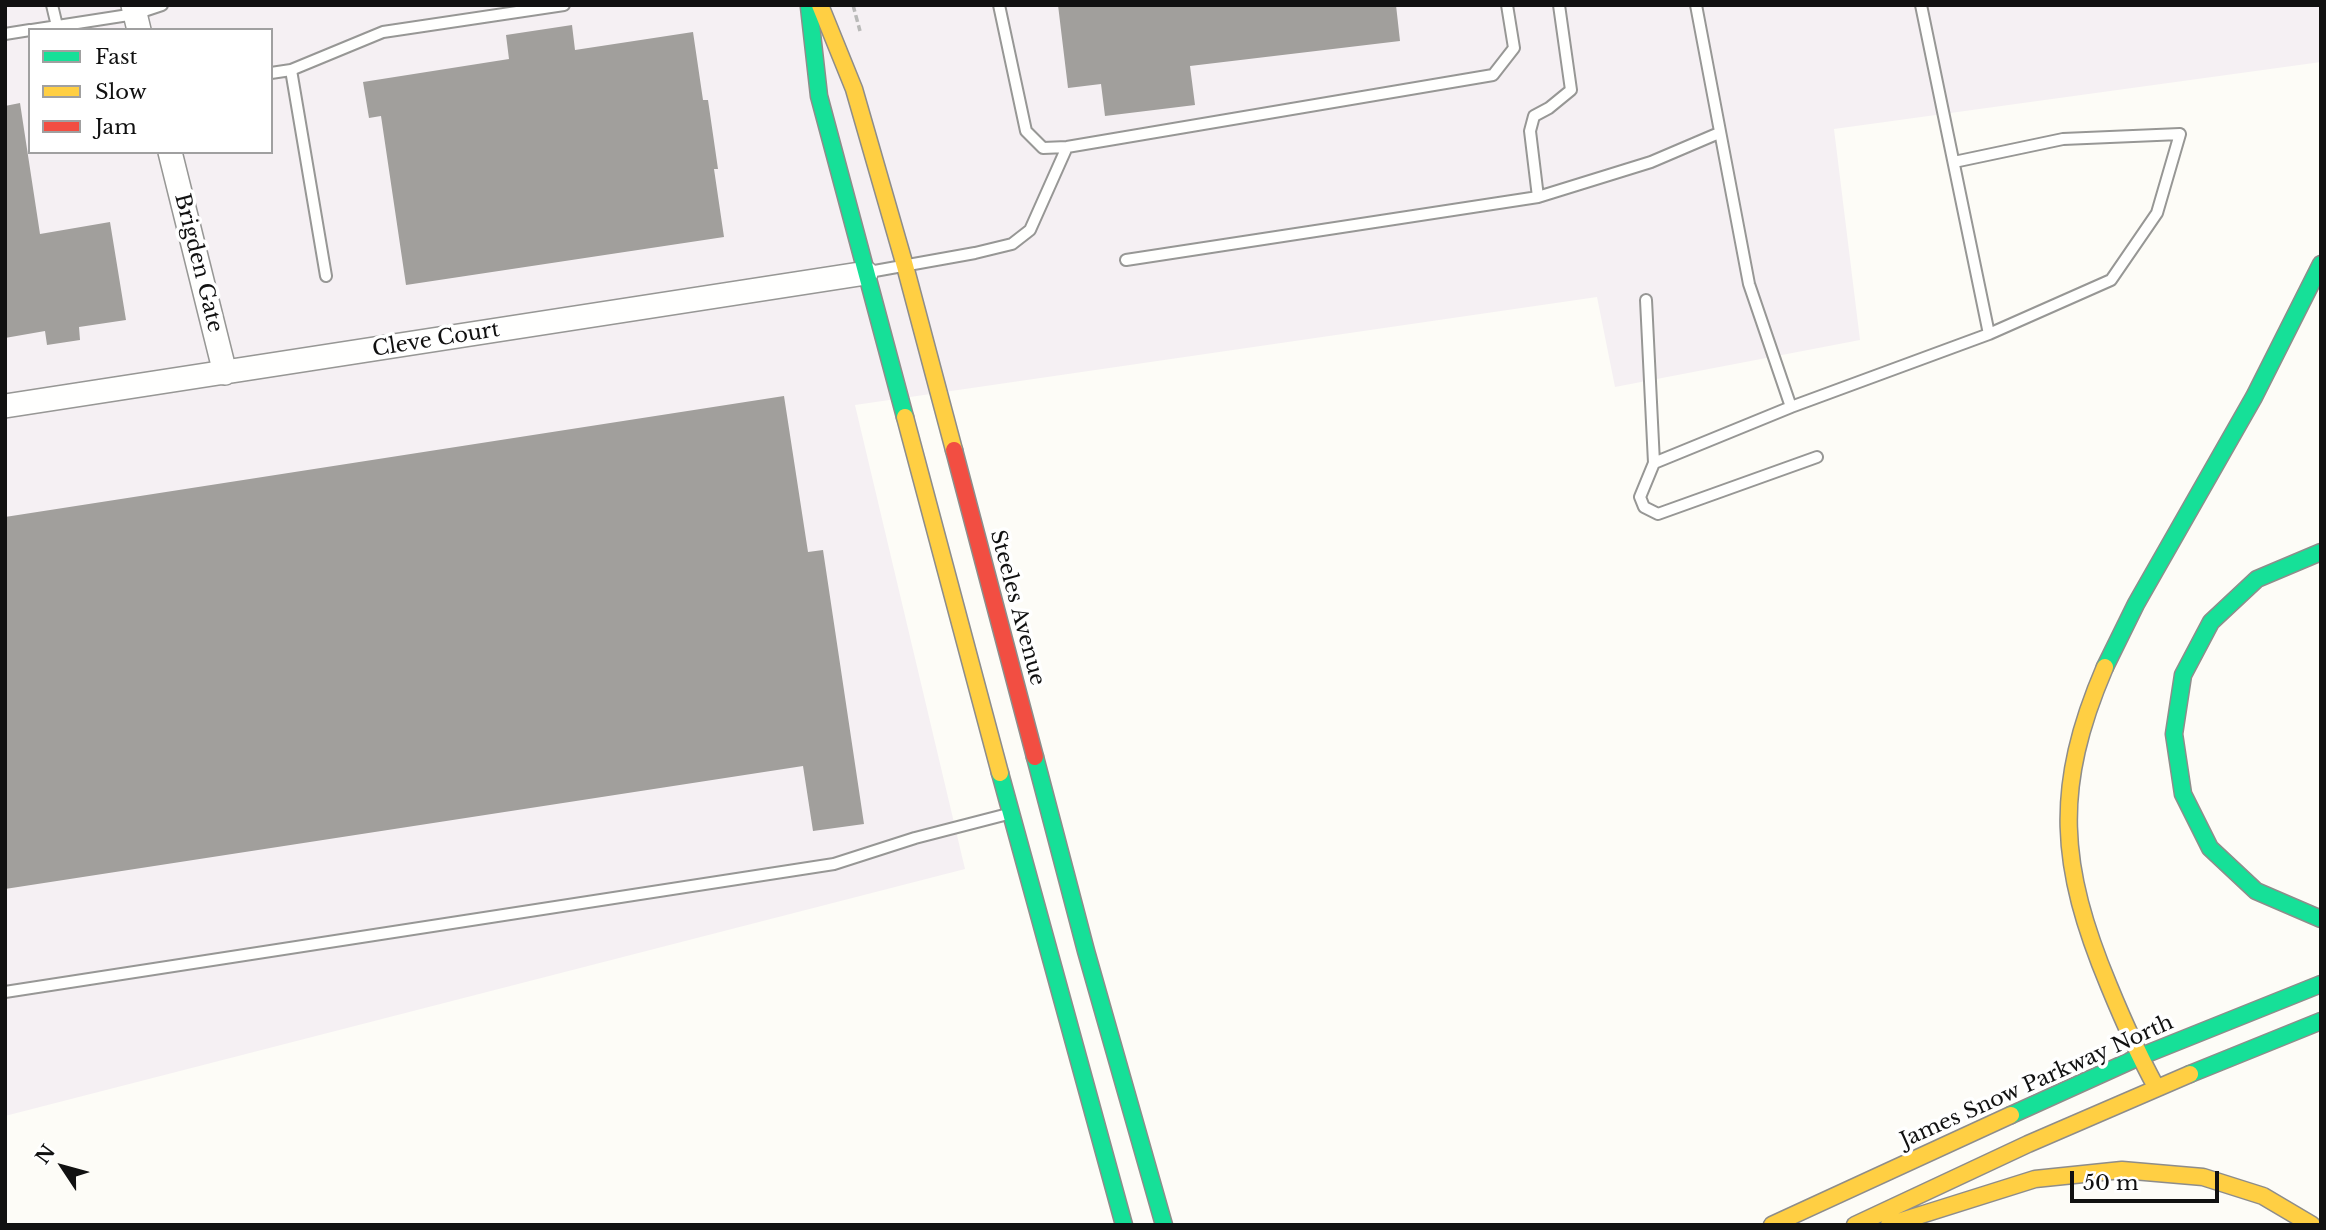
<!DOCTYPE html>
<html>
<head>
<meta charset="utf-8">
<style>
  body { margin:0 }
  #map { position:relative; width:2326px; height:1230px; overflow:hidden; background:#fdfcf7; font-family:"Libre Baskerville",serif }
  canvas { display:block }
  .frame { position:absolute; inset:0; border:7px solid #111; pointer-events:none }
  .legend { position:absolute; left:28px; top:28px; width:245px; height:126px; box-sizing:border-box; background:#fff; border:2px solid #a0a0a0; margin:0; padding:9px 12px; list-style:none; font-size:21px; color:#111 }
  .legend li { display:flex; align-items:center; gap:14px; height:35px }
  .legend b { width:35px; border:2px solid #a0a0a0 }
  .north { position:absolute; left:28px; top:1132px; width:70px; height:70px; -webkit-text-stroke:5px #fff; paint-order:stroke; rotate:306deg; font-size:19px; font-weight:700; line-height:28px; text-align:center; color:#111 }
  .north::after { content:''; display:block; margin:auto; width:24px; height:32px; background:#111; clip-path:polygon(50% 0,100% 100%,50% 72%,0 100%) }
  .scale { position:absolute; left:2070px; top:1171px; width:149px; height:32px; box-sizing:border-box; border:4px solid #111; border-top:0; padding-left:9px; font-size:21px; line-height:24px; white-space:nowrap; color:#111; -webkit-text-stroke:5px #fff; paint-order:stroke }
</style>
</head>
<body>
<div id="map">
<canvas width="2326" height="1230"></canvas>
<div class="frame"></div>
<ul class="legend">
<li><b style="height:9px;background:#16e098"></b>Fast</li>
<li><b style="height:9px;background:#ffcf43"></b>Slow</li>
<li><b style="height:9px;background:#f24e42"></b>Jam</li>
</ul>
<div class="north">N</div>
<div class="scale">50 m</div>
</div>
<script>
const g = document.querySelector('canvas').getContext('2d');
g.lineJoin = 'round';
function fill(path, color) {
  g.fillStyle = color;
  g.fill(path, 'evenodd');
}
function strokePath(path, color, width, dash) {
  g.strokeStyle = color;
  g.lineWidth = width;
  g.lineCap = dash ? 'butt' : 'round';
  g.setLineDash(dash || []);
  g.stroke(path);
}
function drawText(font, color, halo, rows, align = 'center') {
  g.font = font + ' "Libre Baskerville",serif';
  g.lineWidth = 7;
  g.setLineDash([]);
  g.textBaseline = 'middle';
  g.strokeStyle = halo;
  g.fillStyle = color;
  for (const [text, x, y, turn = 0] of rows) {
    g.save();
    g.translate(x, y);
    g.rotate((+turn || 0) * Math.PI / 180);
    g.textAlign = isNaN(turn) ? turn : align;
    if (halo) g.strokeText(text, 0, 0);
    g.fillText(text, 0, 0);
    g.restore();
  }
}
fill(new Path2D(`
  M5 5H2321V62L1834 129 1860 340 1615 387 1597 297 855 405 965 869 5 1116ZM30 30H271V152H30Z`), '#f5f0f3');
fill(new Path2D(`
  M1058 5H1090V7L1106 5H1396L1400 41 1190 66 1195 105 1105 116 1101 84 1068 88Z
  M572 25 575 50 693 32 703 100H708L718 169H714L724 237 406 285 381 116 369 118 363 82 509 59 506 35Z
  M20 103 40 234 110 222 126 320 79 327 80 340 47 345 45 331 5 338V106Z
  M784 396 808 552 823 550 864 824 813 831 803 766 5 889V517Z`), '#a19f9c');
const lane = new Path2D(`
  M52 5 57 26
  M999 5 1026 131 1043 148 1067 147 1493 75 1514 48 1507 5
  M1921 5 1989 334
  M32 30 135 14 162 5
  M5 34 30 30
  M291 70 383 32 564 5
  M271 73 291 70 326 276
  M1538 197 1530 131 1534 116 1549 108 1571 90 1559 5
  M1126 260 1538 197 1651 162 1719 133
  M869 272 975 253 1012 244 1030 230 1067 147
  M1646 300 1654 463 1791 407 1749 284 1696 5
  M1791 407 1989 334 2111 280 2157 213 2180 134 2063 139 1954 162
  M1654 463 1640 497 1644 507 1658 514 1817 457
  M5 992 834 864 915 838 1008 814`);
const street = new Path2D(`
  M133 5 139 30
  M170 152 225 373
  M5 406 866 273`);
const fast = new Path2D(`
  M809 7 819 96 905 417
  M2321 552 2257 579 2211 622 2183 675 2174 734 2183 794 2210 848 2256 891 2321 919
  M2105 667 2136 604 2254 397 2321 264
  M1035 757 1086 951 1164 1225
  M1000 773 1124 1225
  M2190 1074 2321 1021
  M2011 1115 2139 1057 2321 984`);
const slow = new Path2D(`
  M820 5 854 89 905 266 954 450
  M905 417 1000 773
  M2105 667C2053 788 2059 866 2109 986 2123 1020 2138 1054 2156 1087
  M1772 1225 2011 1115
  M1855 1225 2028 1144 2190 1074
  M1889 1225 2035 1179 2122 1170 2203 1177 2263 1196 2312 1225`);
const jam = new Path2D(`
  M954 450 1035 757`);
strokePath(lane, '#979795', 14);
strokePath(street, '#979795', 26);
strokePath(fast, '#8e8d8b', 19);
strokePath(slow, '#8e8d8b', 19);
strokePath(jam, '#8e8d8b', 19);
strokePath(new Path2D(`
  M853 5 860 31`), '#b9b9b8', 3.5, [7, 3.5]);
strokePath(lane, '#fffffe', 10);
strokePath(street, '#fffffe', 23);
strokePath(fast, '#16e098', 16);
strokePath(slow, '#ffcf43', 16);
strokePath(jam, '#f24e42', 16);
drawText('21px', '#111', '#fff', [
  ["Brigden Gate",198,263,76],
  ["Cleve Court",436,340,-9],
  ["Steeles Avenue",1017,608,75],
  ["James Snow Parkway North",2037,1082,-24]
]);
</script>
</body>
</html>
